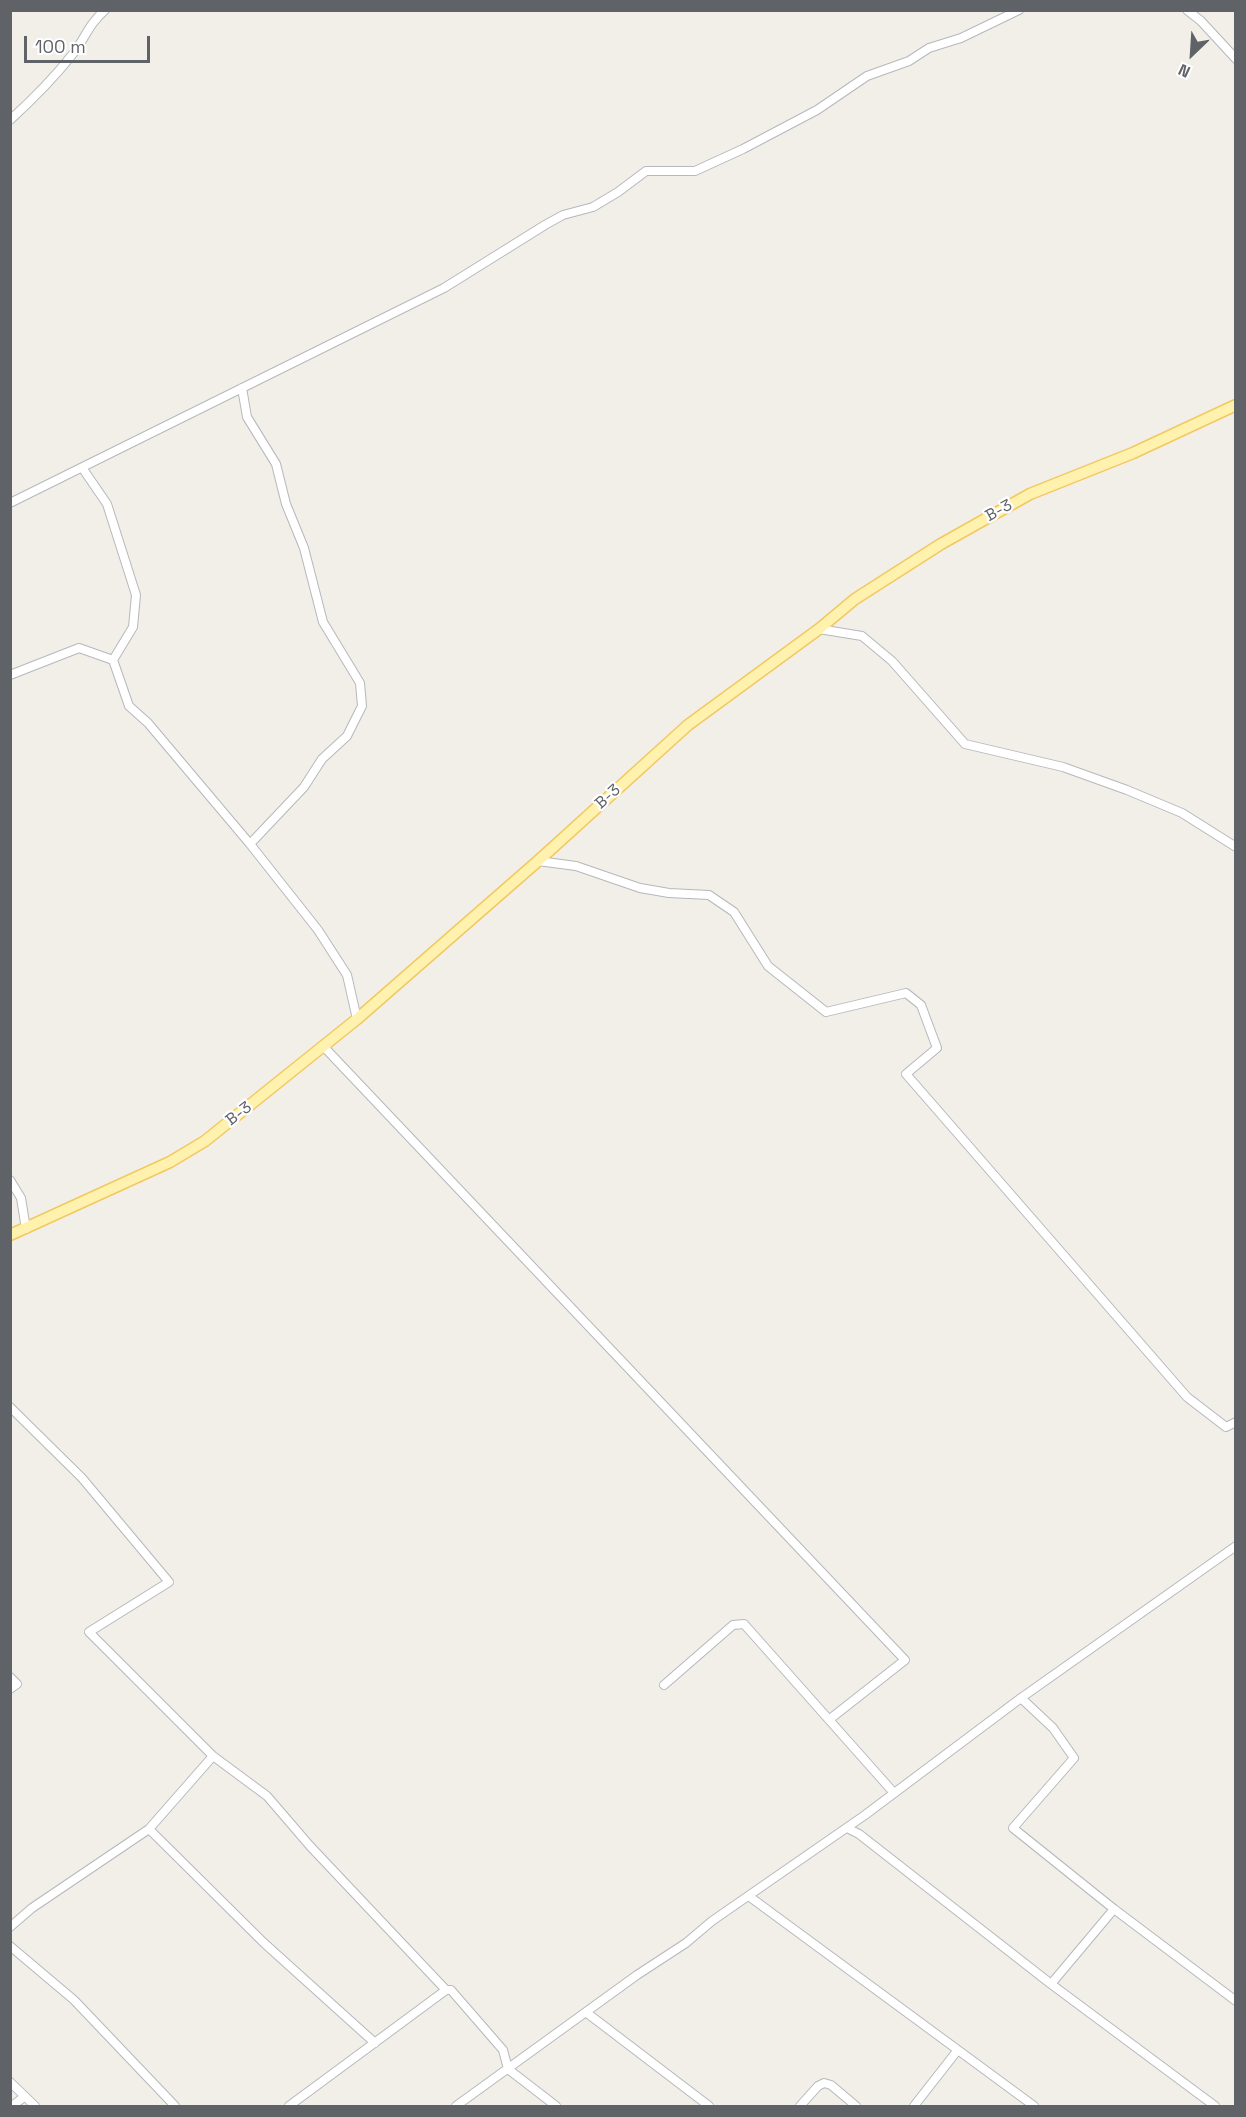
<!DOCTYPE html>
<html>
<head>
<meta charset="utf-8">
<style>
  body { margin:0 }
  #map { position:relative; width:1246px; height:2117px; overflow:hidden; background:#f1efe8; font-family:"Space Grotesk",sans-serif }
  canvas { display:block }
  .frame { position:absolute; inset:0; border:12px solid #5f6368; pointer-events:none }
  .north { position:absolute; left:1162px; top:24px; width:60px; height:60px; -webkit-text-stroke:4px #fff; paint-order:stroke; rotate:205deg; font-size:16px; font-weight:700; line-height:24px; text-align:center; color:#5f6368 }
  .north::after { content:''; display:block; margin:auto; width:21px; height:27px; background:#5f6368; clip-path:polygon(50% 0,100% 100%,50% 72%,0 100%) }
  .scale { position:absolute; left:24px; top:36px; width:126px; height:27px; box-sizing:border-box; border:3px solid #5f6368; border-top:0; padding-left:8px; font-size:18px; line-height:21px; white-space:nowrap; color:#5f6368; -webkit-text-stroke:4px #fff; paint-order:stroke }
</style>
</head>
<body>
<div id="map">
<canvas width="1246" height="2117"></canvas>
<div class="frame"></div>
<div class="north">N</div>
<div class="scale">100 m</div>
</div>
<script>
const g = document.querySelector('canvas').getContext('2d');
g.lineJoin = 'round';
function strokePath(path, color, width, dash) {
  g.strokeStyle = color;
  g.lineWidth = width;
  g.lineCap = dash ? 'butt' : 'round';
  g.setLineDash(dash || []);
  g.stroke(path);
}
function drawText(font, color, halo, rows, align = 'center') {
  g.font = font + ' "Space Grotesk",sans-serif';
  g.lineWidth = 4.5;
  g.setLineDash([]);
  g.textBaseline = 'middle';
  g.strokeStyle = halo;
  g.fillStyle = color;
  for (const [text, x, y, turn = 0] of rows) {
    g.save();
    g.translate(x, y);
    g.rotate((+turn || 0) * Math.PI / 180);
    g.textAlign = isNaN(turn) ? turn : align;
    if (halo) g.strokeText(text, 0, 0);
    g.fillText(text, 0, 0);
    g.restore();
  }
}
const minor = new Path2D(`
  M1187 10 1201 21 1236 59
  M10 120C32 100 53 79 72 55 86 38 87 26 105 10
  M242 388 247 417 276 464 286 504 304 548 323 622 360 683 362 706 347 736 322 759 304 787 250 844 318 930 347 975 357 1019
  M83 469 107 504 136 595 133 627 113 660
  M10 503 444 288 545 225 563 215 593 207 618 192 646 171H695L743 149 817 110 867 76 909 61 929 48 961 38 1019 10
  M819 629 862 636 892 661 965 744 1063 767 1127 790 1182 813 1236 847
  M10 675 79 648 113 660 129 706 148 723 250 844
  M538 861 576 866 640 888 669 893 709 895 734 912 768 966 826 1012 906 993 921 1005 937 1048 906 1074 1187 1397 1226 1427 1236 1422
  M324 1047 905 1660 830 1719
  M10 1180 21 1198 26 1229
  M10 1407 82 1478 169 1582 89 1632 213 1756 149 1829 32 1908 10 1927
  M10 1677 17 1684 10 1689
  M664 1685 733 1625 744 1624 894 1793
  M1021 1698 1053 1728 1074 1758 1013 1828 1114 1909 1236 2001
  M213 1756 267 1796 310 1846 446 1990
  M847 1828 859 1834 1051 1984 1215 2106
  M149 1829 264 1943 375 2043
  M750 1897 1034 2106
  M10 1946 74 2000 175 2106
  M1051 1984 1114 1909
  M587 2013 709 2106
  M10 2082 35 2106
  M12 2106 24 2097
  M289 2106 446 1990H451L503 2050 508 2069 556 2106
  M456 2106 637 1975 686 1943 712 1921 865 1815 1021 1698 1236 1546
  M800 2106 818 2086 824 2083 831 2085 856 2106
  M914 2106 957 2051`);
const major = new Path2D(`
  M10 1235 170 1162 205 1141 357 1019 538 861 688 725 819 629 855 599 941 544 1030 494 1133 453 1236 405`);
strokePath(minor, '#b5b8bc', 10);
strokePath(major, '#f2c960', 13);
strokePath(minor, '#fff', 8);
strokePath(major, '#fff2af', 10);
drawText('16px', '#5f6368', '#fff', [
  ["B-3",999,511,-29],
  ["B-3",608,797,-42],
  ["B-3",239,1114,-38]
]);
</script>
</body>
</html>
